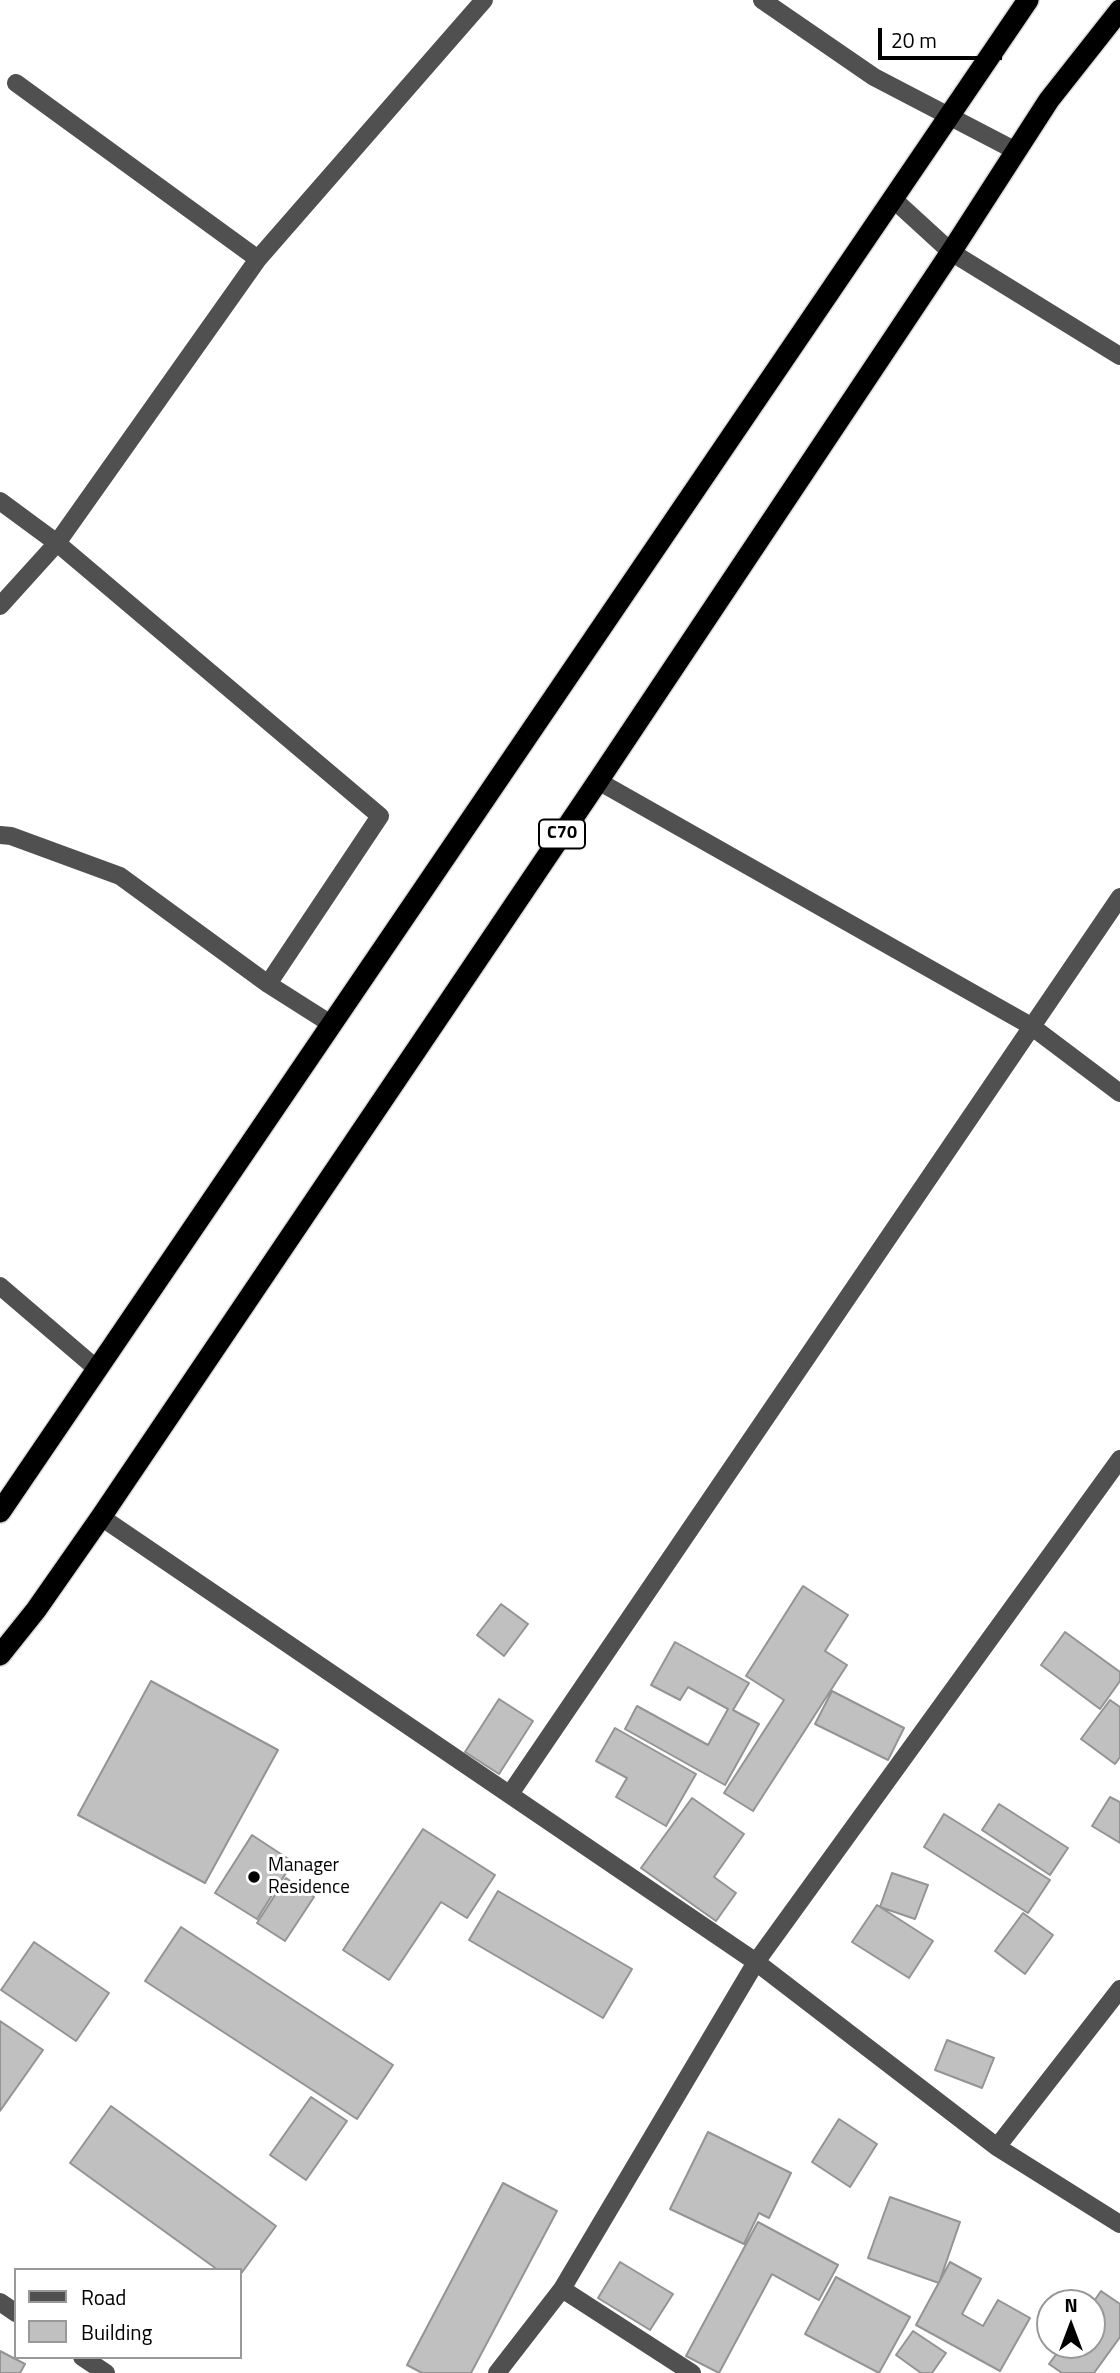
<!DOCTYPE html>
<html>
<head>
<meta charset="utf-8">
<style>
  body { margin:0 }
  #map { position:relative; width:1120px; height:2373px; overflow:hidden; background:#fff; font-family:"Titillium Web",sans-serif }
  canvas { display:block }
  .legend { position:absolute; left:14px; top:2268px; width:228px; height:91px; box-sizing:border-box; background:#fff; border:2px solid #999; margin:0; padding:9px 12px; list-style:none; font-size:21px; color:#000 }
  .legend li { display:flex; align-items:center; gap:14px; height:35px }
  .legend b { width:35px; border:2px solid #999 }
  .north { position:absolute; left:1036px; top:2289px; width:70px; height:70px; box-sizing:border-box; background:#fff; border:2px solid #999; border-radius:50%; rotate:0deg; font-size:19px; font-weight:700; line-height:28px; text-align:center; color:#000 }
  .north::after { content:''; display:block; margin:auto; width:24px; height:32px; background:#000; clip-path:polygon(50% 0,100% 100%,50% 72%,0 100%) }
  .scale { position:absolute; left:878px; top:28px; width:124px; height:32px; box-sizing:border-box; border:4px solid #000; border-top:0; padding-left:9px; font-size:21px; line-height:24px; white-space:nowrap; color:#000; -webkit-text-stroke:5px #fff; paint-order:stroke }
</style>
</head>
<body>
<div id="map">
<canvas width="1120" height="2373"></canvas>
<ul class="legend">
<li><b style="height:9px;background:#505050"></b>Road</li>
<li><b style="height:19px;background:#c0c0c0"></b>Building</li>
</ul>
<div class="north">N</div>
<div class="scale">20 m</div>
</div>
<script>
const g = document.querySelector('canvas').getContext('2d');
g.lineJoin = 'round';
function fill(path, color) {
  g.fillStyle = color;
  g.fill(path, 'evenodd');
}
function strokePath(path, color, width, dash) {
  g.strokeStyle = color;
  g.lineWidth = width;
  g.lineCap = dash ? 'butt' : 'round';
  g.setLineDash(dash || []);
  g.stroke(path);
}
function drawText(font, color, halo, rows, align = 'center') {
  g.font = font + ' "Titillium Web",sans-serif';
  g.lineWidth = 6;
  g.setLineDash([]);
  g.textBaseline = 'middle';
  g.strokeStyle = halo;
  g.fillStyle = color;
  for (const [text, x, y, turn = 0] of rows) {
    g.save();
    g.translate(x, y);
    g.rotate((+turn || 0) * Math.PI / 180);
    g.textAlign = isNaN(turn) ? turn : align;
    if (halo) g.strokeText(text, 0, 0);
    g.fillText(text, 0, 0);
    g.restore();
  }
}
const building = new Path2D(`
  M803 1586 848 1615 825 1651 847 1665 753 1811 724 1793 784 1700 746 1676Z
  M501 1604 528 1624 504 1656 477 1635Z
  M1065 1632 1120 1672V1681L1100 1709 1041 1665Z
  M675 1642 749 1683 733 1710 759 1724 725 1785 625 1729 637 1706 708 1745 728 1709 688 1687 680 1700 651 1685Z
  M151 1681 278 1750 205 1883 78 1815Z
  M832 1691 904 1728 888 1760 815 1724Z
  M499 1699 533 1721 499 1774 465 1752Z
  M1110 1700 1120 1707V1757L1115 1764 1081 1739Z
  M615 1728 696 1774 666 1826 616 1797 627 1778 596 1761Z
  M1110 1797 1120 1802V1843L1092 1826Z
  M692 1798 744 1834 714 1877 736 1893 716 1921 641 1868Z
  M999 1804 1068 1848 1050 1875 982 1830Z
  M944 1814 1050 1880 1028 1913 924 1847Z
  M423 1829 495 1875 467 1918 441 1902 389 1980 343 1950Z
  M252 1835 293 1862 257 1919 215 1893Z
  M892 1873 928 1885 915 1919 880 1907Z
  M286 1878 314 1897 285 1941 257 1923Z
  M498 1891 632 1969 603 2018 469 1940Z
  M877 1905 933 1941 909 1978 852 1942Z
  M1023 1913 1053 1935 1025 1974 995 1951Z
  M181 1927 393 2065 357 2119 145 1981Z
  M34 1942 109 1993 76 2041 1 1990Z
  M0 2021 43 2050 0 2111Z
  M947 2040 994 2058 982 2088 935 2070Z
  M311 2097 347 2121 306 2180 270 2155Z
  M111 2106 276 2226 240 2275V2270H218L70 2163Z
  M839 2119 877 2144 850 2187 812 2162Z
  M708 2132 791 2173 769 2218 759 2213 744 2244 670 2209Z
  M503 2183 557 2211 471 2373H422L407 2365Z
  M890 2197 960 2222 939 2283 868 2258Z
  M758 2222 838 2265 819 2300 772 2274 719 2373 686 2356Z
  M620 2262 673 2294 650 2330 598 2298Z
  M950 2262 981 2279 962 2314 983 2326 998 2300 1030 2318 1000 2371 916 2325Z
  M836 2277 910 2317 879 2373 805 2334Z
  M1101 2291 1120 2304V2337L1094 2373H1062L1049 2364 1063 2345H1092V2304Z
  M913 2331 946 2353 932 2373H921L896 2355Z
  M0 2351 25 2364 20 2373H0Z`);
fill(building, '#c0c0c0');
strokePath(building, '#949494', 2);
const highway = new Path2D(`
  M0 1512 1028 0
  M0 1655 36 1610 101 1517 598 781 951 252 1049 100 1120 10`);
strokePath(highway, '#dbdbdb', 24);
strokePath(new Path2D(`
  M762 0 874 77 1016 151
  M16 83 258 259
  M892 198 951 252 1120 356
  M0 501 57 543 380 816 268 984
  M0 606 57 543 258 259 484 0
  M598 781 1031 1026 1120 1093
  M0 835 11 836 120 876 268 984 331 1024
  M0 1286 97 1369
  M101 1517 756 1962 997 2147 1120 2224
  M510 1794 1120 897
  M997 2147 1120 1989
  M562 2289 692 2373
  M0 2302 16 2313
  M82 2357 106 2373
  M497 2373 562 2289 756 1962 1120 1459`), '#505050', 18);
strokePath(highway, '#000', 21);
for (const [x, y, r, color] of [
  [254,1877,7,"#000"]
]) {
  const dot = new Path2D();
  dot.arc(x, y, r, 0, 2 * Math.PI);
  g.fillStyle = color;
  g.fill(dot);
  strokePath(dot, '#fff', 2.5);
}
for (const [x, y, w] of [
  [562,834,46]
]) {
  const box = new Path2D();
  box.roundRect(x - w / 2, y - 14.5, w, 29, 5);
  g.fillStyle = '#fff';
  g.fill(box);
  strokePath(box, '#000', 2);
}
drawText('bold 18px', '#000', null, [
  ["C70",562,834]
]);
drawText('19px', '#000', '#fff', [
  ["Manager",268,1866],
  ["Residence",268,1888]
], 'left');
</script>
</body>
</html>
